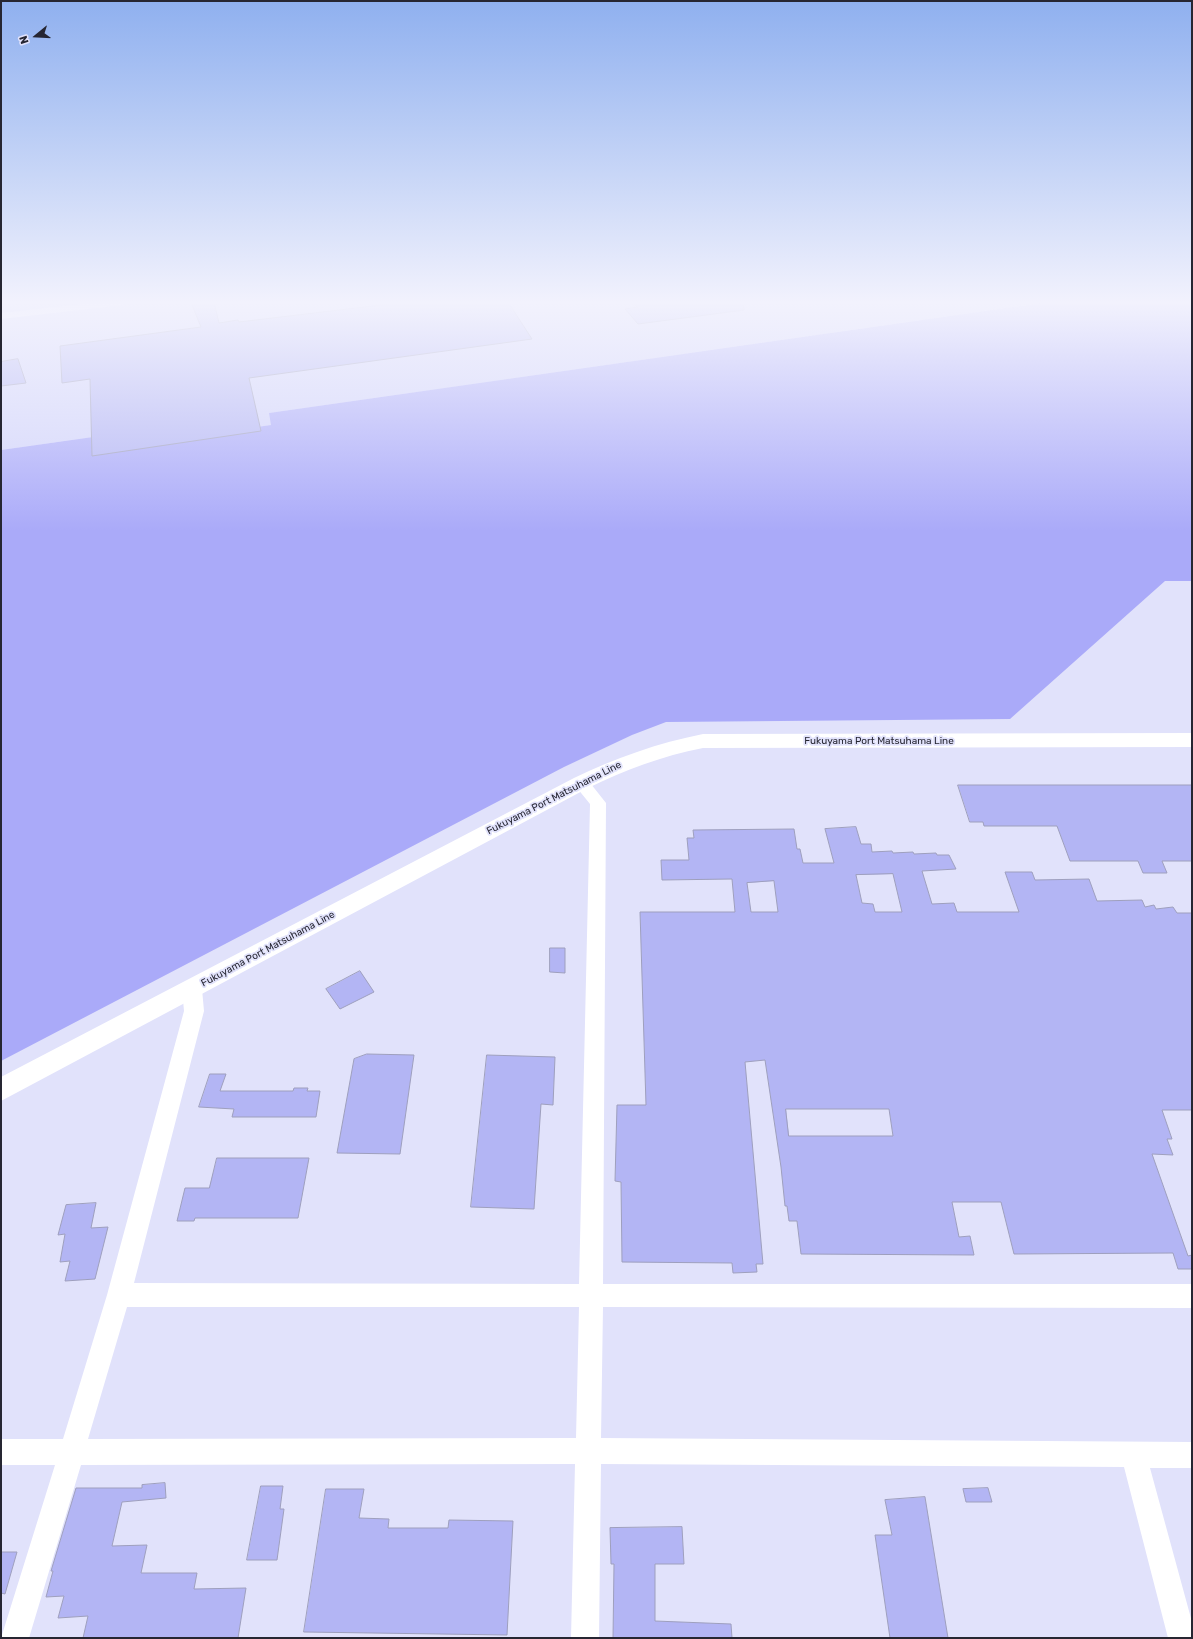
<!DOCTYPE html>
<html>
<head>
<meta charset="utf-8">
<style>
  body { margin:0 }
  #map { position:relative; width:1193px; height:1639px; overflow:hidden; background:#e1e2fb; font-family:Rubik,sans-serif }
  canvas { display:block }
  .frame { position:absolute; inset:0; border:2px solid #262632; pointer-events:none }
  .north { position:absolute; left:16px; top:16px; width:40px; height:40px; -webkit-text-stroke:3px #e1e2fb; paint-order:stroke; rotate:252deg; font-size:11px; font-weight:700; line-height:16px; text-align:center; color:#262632 }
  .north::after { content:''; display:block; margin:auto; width:14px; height:18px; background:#262632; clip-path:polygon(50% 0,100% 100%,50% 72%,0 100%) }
</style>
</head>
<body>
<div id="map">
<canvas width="1193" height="1639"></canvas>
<div class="frame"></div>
<div class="north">N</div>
</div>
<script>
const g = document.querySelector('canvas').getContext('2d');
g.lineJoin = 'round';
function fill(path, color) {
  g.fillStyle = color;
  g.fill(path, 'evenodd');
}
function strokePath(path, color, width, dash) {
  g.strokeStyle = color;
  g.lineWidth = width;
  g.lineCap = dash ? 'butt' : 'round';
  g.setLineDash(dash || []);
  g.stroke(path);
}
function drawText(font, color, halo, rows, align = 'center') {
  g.font = font + ' Rubik,sans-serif';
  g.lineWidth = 3.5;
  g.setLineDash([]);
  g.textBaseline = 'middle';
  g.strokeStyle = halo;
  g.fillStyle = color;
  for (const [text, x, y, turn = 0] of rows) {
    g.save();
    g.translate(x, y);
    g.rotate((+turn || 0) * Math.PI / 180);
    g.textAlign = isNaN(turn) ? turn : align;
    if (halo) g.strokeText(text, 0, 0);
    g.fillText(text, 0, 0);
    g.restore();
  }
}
fill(new Path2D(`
  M1 302H1048L270 413 272 425 104 449 100 436 1 450Z`), '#d3d5fb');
fill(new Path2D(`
  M1048 302H1192V581H1165L1010 719 666 722 632 735 564 767 1 1061V450L100 436 104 449 271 425 269 413Z`), '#aaaaf9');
const building = new Path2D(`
  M214 302 219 323 238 320 239 322 406 302H508L532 339 249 378 261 431 92 456 90 379 62 383 60 346 201 327 192 305Z
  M632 302H743L744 310 638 324 625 309 637 307Z
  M18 359 26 383 1 386V362Z
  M958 785H1192V861H1162L1167 873H1143L1138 861H1070L1057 826H984L983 822H970Z
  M856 827 861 844H871L872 852 892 851 893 853 913 852 914 854 936 853 937 855H949L956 869 922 871 932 904 954 903 957 912H1019L1005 872H1032L1035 880 1089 879 1097 901 1142 900 1145 907 1154 905 1156 909 1173 907 1177 913H1192V1110H1162L1172 1139H1167L1173 1155 1152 1154 1188 1256 1192 1255V1269H1178L1173 1253 1014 1254 1001 1202H952L959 1237 970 1236 974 1255 801 1254 797 1221H789L787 1206H785L781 1167 765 1060 745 1062 763 1264H756L757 1272 733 1273 732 1263 622 1262 621 1182 615 1181 617 1105H646L640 912H735L732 879 662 880 661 860H689L687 838H694L693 830 794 829 797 849H800L803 863H834L825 829ZM893 874 902 912H875L873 904 862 903 856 875ZM774 881 778 912H751L747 883ZM786 1109H889L893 1136H789Z
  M550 948H565V973L550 972Z
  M360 971 374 992 340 1009 326 989Z
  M367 1054 414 1055 400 1154 337 1153 354 1059Z
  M487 1055 555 1057 553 1105 541 1104 534 1209 471 1207Z
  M210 1074H226L220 1091H293L294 1088H308L307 1091H320L316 1117H232L234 1109 199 1107Z
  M217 1158H309L298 1218H195L194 1221H177L185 1188H209Z
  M96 1203 91 1228 108 1227 95 1279 65 1281 70 1261 60 1262 65 1234 58 1235 66 1205Z
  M165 1483 166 1498 122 1502 112 1546 147 1545 141 1573H197L194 1589 246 1588 238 1638H83L88 1616 58 1618 64 1596 46 1597 53 1571H51L76 1488H142V1485Z
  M261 1486H283L280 1509H284L277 1560H247Z
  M988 1488 992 1502H966L963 1489Z
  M326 1489H364L359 1518 389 1519 388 1528H448L449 1520 513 1521 507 1635 304 1632Z
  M925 1497 948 1638H890L875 1535H892L885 1500Z
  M682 1527 684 1564H655V1621L731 1624 732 1638H613L614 1564H611L610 1528Z
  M1 1552H17L5 1594 1 1593Z`);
fill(building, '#b3b5f4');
strokePath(building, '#9e9fbd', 1);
fill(new Path2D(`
  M101 302H128L123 305 1 319V313Z
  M581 777 587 779 606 803 603 1284H1192V1308L603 1307 601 1438 1192 1442V1468H1150L1192 1622V1638H1168L1124 1467 601 1464 599 1638H571L575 1464 81 1465 29 1638H1L55 1465H1V1439H63L107 1295 184 1011 182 989 185 983 192 981 199 983 202 989 204 1011 134 1283 579 1284 590 804 573 783 575 779ZM127 1307H579L576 1438 88 1439Z`), '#fff');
fill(new Path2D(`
  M1192 733V747L703 748C662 756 625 770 588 788L1 1101V1077L574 778C615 758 658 743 703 734Z`), '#fff');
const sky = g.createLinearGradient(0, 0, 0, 531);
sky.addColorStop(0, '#8fb0ef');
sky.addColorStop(0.57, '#f2f2fd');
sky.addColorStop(1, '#f2f2fd00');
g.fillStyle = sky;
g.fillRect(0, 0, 1193, 531);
drawText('10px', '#262632', '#e1e2fb', [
  ["Fukuyama Port Matsuhama Line",879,741],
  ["Fukuyama Port Matsuhama Line",554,798,-27],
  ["Fukuyama Port Matsuhama Line",268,949,-28]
]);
</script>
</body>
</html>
